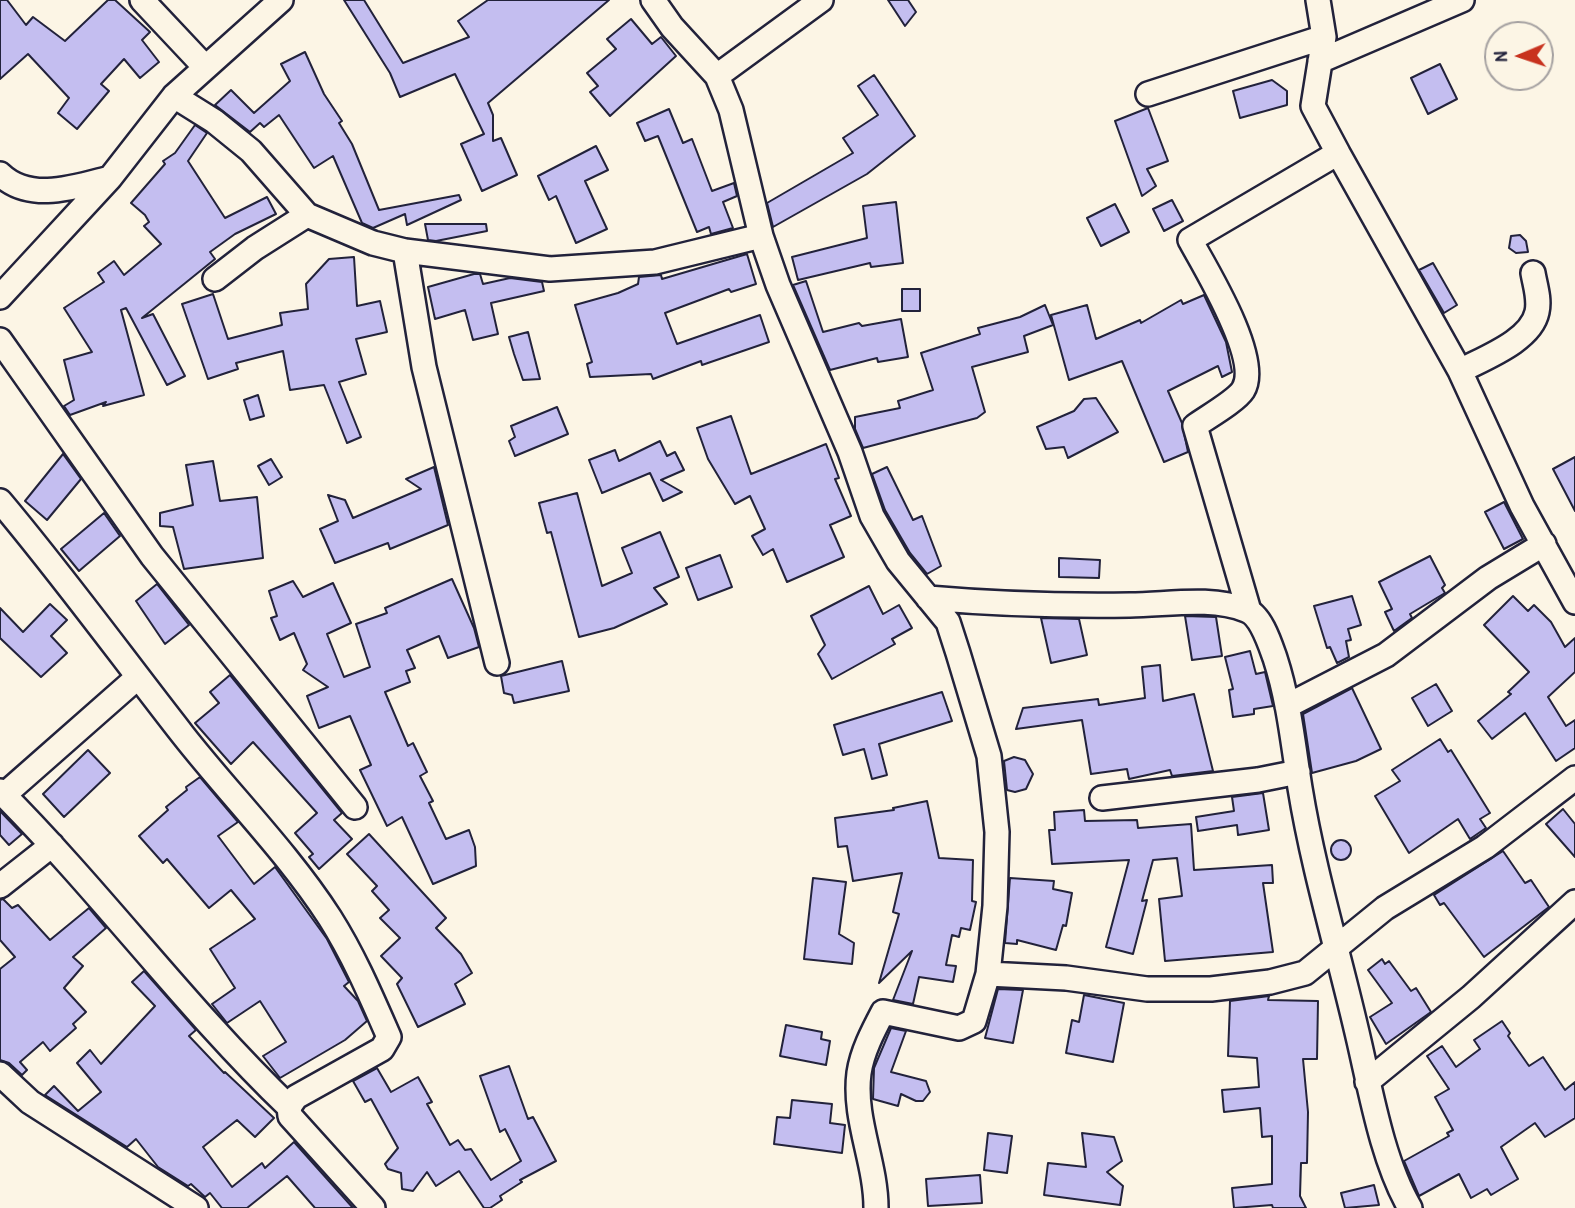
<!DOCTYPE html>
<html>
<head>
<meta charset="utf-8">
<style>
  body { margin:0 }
  #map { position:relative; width:1575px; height:1208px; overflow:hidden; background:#fcf5e5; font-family:"Patrick Hand",sans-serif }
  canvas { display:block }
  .north { position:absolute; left:1484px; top:21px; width:70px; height:70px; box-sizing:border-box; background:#fcf5e5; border:2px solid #a5a1a1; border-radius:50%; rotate:268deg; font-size:19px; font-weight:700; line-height:28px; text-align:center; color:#22223b }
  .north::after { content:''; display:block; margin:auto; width:24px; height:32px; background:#c8321e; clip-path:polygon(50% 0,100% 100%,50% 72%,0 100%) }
</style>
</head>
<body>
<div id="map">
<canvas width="1575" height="1208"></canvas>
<div class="north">N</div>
</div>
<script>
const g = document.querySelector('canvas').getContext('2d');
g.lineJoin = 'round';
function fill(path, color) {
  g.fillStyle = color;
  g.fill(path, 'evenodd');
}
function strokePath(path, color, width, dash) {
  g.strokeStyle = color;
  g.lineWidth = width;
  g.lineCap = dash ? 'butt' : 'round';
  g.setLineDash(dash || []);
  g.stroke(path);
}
const building = new Path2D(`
  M0 0H7L26 25 33 17 65 41 108 0H115L150 32 142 40 159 62 140 78 124 59 101 84 109 91 77 129 58 113 69 98 28 54 0 79Z
  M344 0H364L403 63 469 37 458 21 488 0H609L488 103 493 115V141L501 138 517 175 482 191 461 144 484 134 455 74 400 97 390 73Z
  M888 0H908L916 12 905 26Z
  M631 19 652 44 661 37 676 56 610 116 590 92 598 86 587 73 616 49 607 39Z
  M305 52 324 94 342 121 339 123 352 144 379 210 459 195 461 200 407 225 405 214 373 228 362 223 333 156 314 168 279 115 264 127 260 123 250 132 215 105 231 90 254 113 290 81 281 64Z
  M1440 64 1457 99 1428 114 1411 78Z
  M874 75 915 136 867 174 773 227 767 203 853 153 843 138 878 115 858 86Z
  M1272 80 1287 91V105L1240 118 1233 91Z
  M1148 108 1168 161 1147 169 1156 186 1142 196 1115 121Z
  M669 109 683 143 692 139 712 191 734 183 737 196 723 202 733 228 711 234 709 227 697 232 658 136 645 141 637 123Z
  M195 125 207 133 188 161 225 218 267 197 276 214 235 234 210 252 215 259 142 318 153 314 185 376 167 385 126 308 121 310 144 395 103 406 106 402 70 415 64 406 74 400 64 360 92 352 64 308 104 282 98 273 114 261 124 275 161 244 144 226 149 222 145 215 131 203 165 164 163 161 175 153Z
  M596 146 608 170 585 181 607 229 576 243 556 196 549 200 538 176Z
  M1172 200 1183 221 1164 231 1153 209Z
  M896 202 903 263 871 267 870 263 798 280 792 257 867 238 863 206Z
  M1115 204 1129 232 1101 246 1087 218Z
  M425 224H486L487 231 436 241 428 240Z
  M1520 235 1526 241 1528 252 1516 253 1509 248 1511 236Z
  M747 254 756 284 731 292 729 289 665 313 677 344 760 315 769 342 702 365 701 361 653 379 651 374 590 377 587 364 592 362 575 305 618 293 638 284 639 277 661 275 662 279Z
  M354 257 357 306 380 301 387 332 356 339 366 374 339 382 361 437 347 443 324 385 290 390 283 351 236 363 238 369 208 379 182 304 213 294 228 339 282 325 280 313 308 309 306 284 329 259Z
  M1433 263 1457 305 1444 313 1419 270Z
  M474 274H480L483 284 510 278 542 282 544 291 491 303 498 334 473 340 465 310 435 319 428 287Z
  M806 281 823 332 859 323 862 326 901 319 908 357 878 362 877 358 830 370 793 285Z
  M902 289H920V311H902Z
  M1204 295 1226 342 1232 372 1222 377 1218 366 1168 391 1182 423 1188 452 1164 462 1122 361 1069 380 1051 315 1087 305 1096 339 1140 320 1141 323 1181 300 1183 304Z
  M1045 305 1053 325 1024 336 1028 352 972 367 985 412 977 418 863 448 855 429V417L900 408 898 401 933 390 921 353 980 334 978 328 1020 317Z
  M528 332 540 379 523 380 514 354 509 337Z
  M258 395 264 416 250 420 244 400Z
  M1096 398 1118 432 1068 458 1064 447 1046 449 1037 427 1074 411 1084 399Z
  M557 407 568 434 515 456 509 441 515 437 511 426Z
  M731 416 751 474 826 444 839 478 835 479 851 516 830 525 844 557 787 582 773 549 763 555 752 536 765 529 750 496 735 504 708 459 697 428Z
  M660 441 667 456 675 452 684 470 661 480 682 492 663 501 650 473 602 493 589 460 615 450 619 461Z
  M63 454 81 479 47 520 25 501Z
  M1575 457V511L1553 469Z
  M271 459 282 477 269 485 258 466Z
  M213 461 220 501 257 497 263 558 184 569 173 527 160 526V513L193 505 186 465Z
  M434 467 448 525 390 549 388 543 335 563 320 529 338 521 328 495 345 500 353 518 421 489 406 479Z
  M887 467 913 520 922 516 941 566 927 574 910 553 885 510 872 474Z
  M577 493 602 586 632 573 622 548 660 532 679 577 654 588 667 604 614 628 579 637 551 532 547 533 539 503Z
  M1504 502 1523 539 1504 549 1485 512Z
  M104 513 120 536 79 571 61 549Z
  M720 555 732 587 698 600 686 568Z
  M1430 556 1445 585 1442 588 1445 593 1410 614 1412 618 1394 631 1385 612 1392 609 1379 582Z
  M1059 558 1100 560 1099 578 1059 577Z
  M452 579 474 628 479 647 448 658 439 636 407 650 415 668 406 671 410 682 385 692 408 746 413 743 427 772 420 776 433 801 429 803 446 839 469 830 475 847 476 866 433 884 402 817 387 826 360 770 371 765 350 716 319 728 307 696 328 687 303 670 307 664 294 633 280 640 271 618 277 616 269 591 293 581 303 597 333 583 351 623 327 634 344 677 370 667 356 624 387 613 385 608Z
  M157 584 189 625 165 644 136 601Z
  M869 586 883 614 899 605 912 628 892 639 895 644 832 679 818 654 825 645 811 616Z
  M1352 596 1361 625 1348 629 1351 640 1346 641 1349 657 1337 663 1330 647 1327 648 1314 606Z
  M1513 596 1528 611 1534 605 1551 622 1565 647 1575 638V672L1548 697 1566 726 1575 720V748L1556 761 1525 713 1492 739 1478 721 1511 694 1508 692 1529 672 1484 625Z
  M50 604 67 620 51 636 67 653 41 677 0 638V608L23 632Z
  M1185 616 1216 617 1222 656 1192 660Z
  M1041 618 1079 619 1087 655 1051 663Z
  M1250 651 1256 674 1265 672 1273 706 1254 709V714L1233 717 1229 690 1233 689 1225 657Z
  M562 661 569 691 514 703 512 695 504 693 501 676Z
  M1160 665 1163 701 1194 694 1213 771 1172 776 1170 770 1129 779 1127 769 1091 774 1082 720 1016 729 1023 708 1098 699 1099 705 1145 698 1142 667Z
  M230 675 342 813 334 820 352 839 319 869 309 857 313 854 295 833 317 813 253 742 231 764 195 723 219 703 210 692Z
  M1436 684 1452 711 1428 726 1412 698Z
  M1352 688 1381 749 1356 761 1312 773 1303 714Z
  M942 692 952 721 879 744 887 775 872 779 864 749 843 755 834 725Z
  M1440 739 1448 752 1451 750 1490 813 1480 819 1486 828 1470 839 1458 819 1409 853 1375 796 1400 781 1392 770Z
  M88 750 110 773 64 817 43 794Z
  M1014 757 1025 760 1033 774 1026 789 1015 792 1007 790 1004 761Z
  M200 777 238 822 218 836 254 884 275 867 327 939 349 982 344 986 358 1001 367 1021 345 1040 280 1078 263 1056 286 1042 260 1001 227 1023 212 1004 235 988 210 949 255 919 231 890 209 908 167 859 163 863 139 836 168 810 166 807 187 790 186 787Z
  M1263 793 1269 830 1238 835 1237 825 1198 831 1196 817 1234 811 1232 797Z
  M927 801 939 858 973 860 972 901 976 902 970 930 961 928 959 937 952 935 946 965 956 966 953 982 919 977 913 1004 893 1000 912 951 879 983 899 914 893 912 902 873 853 881 847 846 838 847 835 818 894 810 893 808Z
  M1563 809 1575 824V857L1546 824Z
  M1084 810 1085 821 1137 820 1138 828 1191 824 1194 870 1272 865 1273 883H1263L1273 952 1165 961 1159 899 1182 896 1177 858 1153 860 1142 901 1147 900 1133 954 1106 947 1129 860 1052 864 1049 830H1055L1054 812Z
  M0 811 22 834 9 845 0 835Z
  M369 834 446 918 436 928 461 954 472 973 455 984 465 1004 418 1027 397 984 402 978 381 956 400 938 380 918 389 910 372 891 377 886 347 854Z
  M1331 850a10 10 0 1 1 20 0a10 10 0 1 1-20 0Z
  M1503 851 1525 883 1531 880 1549 907 1484 957 1444 903 1440 905 1434 895Z
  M813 878 846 882 839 934 854 943 852 964 804 959Z
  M1010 878 1054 881 1053 889 1072 893 1066 926 1063 925 1056 950 1017 940V944L1005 943Z
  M3 899 12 908 18 905 50 940 89 908 106 928 73 957 83 966 64 988 86 1012 73 1024 76 1028 50 1051 43 1042 20 1062 27 1070 22 1075 9 1063 0 1060V969L15 957 0 940V900Z
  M1382 959 1385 964 1389 961 1411 991 1416 988 1431 1012 1386 1044 1370 1017 1392 1003 1368 970Z
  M144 971 196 1030 189 1036 224 1073 225 1072 274 1118 255 1137 237 1120 203 1147 232 1187 262 1163 265 1168 294 1142 353 1208H315L287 1176 247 1208H222L210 1193 205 1197 191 1184 188 1186 158 1167 136 1139 127 1147 45 1095 54 1086 78 1111 101 1092 77 1063 90 1050 101 1064 155 1006 132 982Z
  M998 989 1023 990 1013 1043 985 1038Z
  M1084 995 1124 1003 1113 1062 1066 1053 1072 1020 1079 1022Z
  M1269 996 1268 1000 1318 1001 1317 1059H1303L1308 1112 1307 1163H1301L1300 1196 1306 1208H1273L1272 1205 1234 1208 1232 1188 1272 1184V1136L1262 1137 1260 1108 1224 1112 1222 1090 1259 1087 1257 1058 1228 1056 1230 1001Z
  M1502 1021 1510 1033 1508 1036 1529 1066 1543 1057 1565 1090 1575 1082V1118L1545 1137 1535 1123 1501 1147 1518 1179 1491 1195 1487 1189 1471 1198 1459 1174 1419 1196 1404 1161 1449 1136 1447 1133 1453 1130 1435 1097 1449 1089 1427 1056 1442 1046 1456 1067 1480 1049 1474 1040Z
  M786 1025 822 1032 821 1039 830 1041 826 1065 780 1056Z
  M891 1028 906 1031 891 1072 926 1081 930 1092 923 1101H916L901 1094 898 1106 873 1099 874 1068Z
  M509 1066 528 1119 533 1117 556 1161 520 1180 522 1182 500 1196 502 1200 490 1208H484L459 1171 436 1186 427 1172 413 1191 402 1189 401 1173 388 1169 385 1164 398 1148 371 1099 365 1102 353 1081 377 1068 391 1092 418 1077 432 1102 427 1104 450 1145 458 1140 465 1150 471 1149 491 1180 521 1161 505 1129 500 1132 480 1076Z
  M792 1100 832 1104 830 1123 845 1125 842 1153 774 1144 777 1117 790 1118Z
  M988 1133 1012 1136 1007 1173 984 1170Z
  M1082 1133 1114 1137 1122 1161 1107 1172 1123 1186 1120 1205 1044 1195 1048 1163 1086 1167Z
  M980 1175 982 1203 928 1206 926 1179Z
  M1374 1185 1379 1205 1345 1208 1341 1193Z`);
fill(building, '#c4bef0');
strokePath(building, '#22223b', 2);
const minor = new Path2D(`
  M142 0 205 67
  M653 0 672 27 717 76 731 110 761 236 778 285 850 452 872 516 898 561 948 622 958 653 989 756 997 832 995 906 988 974 974 1021 959 1028 883 1012C873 1031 862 1052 859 1073 853 1119 876 1162 876 1208
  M1320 61 1462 0
  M717 76 821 0
  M1148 94 1324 37
  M174 96 214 121 251 151 307 215 373 243 405 251 550 269 655 262 761 236
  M1338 153 1460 371 1522 506 1575 602
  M0 174C30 203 75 187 110 178
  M405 251 424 367 497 663
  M215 279 255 248 307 215
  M0 297 110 178 174 96 281 0
  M0 340 152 556 355 807
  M1460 371C1484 358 1531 341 1537 312 1540 299 1535 285 1533 273
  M0 501C64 577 122 657 183 735 231 796 288 853 330 918 354 956 371 996 389 1037L382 1049 296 1097 289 1107
  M928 598C996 604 1062 606 1130 605 1166 605 1211 596 1246 610 1261 615 1270 644 1275 658 1289 701 1293 744 1300 788 1314 874 1340 957 1359 1041 1371 1093 1383 1162 1410 1208
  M1249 611 1195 426C1206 418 1236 401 1243 390 1262 360 1206 269 1190 240L1338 153 1313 106 1324 37 1318 0
  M1287 706 1386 655 1488 578 1544 544
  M0 791C101 892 186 1008 289 1107L290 1116 373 1208
  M4 795 138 677
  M1102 798 1258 780 1298 772
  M0 886 52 845
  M988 974 1066 978 1147 989H1211L1270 982 1305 973 1385 908 1485 847 1575 778
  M0 1074 30 1102 196 1208
  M1367 1082 1471 997 1575 902`);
strokePath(minor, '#22223b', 28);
strokePath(minor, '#fcf5e5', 23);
</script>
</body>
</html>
